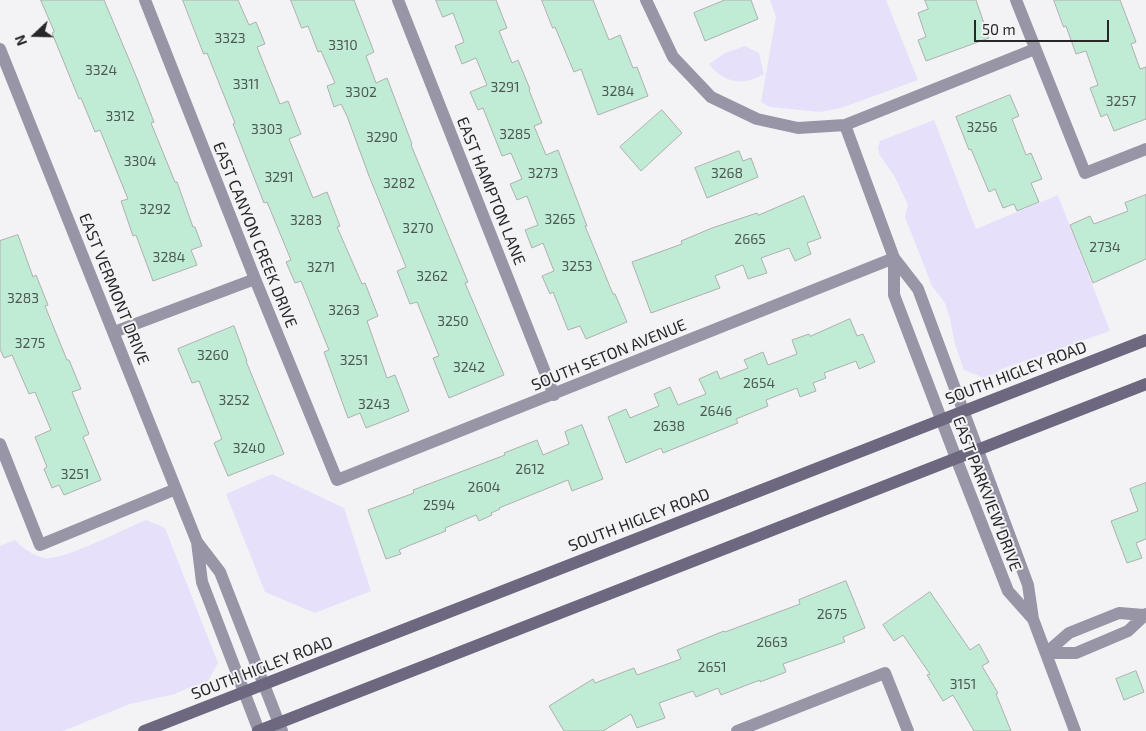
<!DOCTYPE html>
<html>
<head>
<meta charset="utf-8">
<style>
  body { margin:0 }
  #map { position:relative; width:1146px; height:731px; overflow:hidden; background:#f3f3f6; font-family:"Exo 2",sans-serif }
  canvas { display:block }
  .north { position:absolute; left:10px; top:10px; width:50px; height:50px; -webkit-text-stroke:4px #f3f3f6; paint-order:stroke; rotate:249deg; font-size:14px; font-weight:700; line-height:20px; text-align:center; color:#272728 }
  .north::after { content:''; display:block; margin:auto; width:18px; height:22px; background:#272728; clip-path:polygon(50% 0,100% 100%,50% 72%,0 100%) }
  .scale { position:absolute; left:974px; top:20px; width:135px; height:22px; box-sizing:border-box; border:2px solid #272728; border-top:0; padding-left:6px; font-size:15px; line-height:18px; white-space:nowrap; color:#272728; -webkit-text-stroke:4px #f3f3f6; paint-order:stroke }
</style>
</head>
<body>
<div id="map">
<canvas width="1146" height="731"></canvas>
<div class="north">N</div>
<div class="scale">50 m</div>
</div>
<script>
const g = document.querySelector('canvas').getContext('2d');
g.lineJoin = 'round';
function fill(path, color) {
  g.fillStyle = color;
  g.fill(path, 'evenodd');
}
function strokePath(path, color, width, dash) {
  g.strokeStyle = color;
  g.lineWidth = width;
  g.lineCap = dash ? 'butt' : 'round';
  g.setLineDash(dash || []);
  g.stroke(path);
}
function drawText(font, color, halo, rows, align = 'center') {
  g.font = font + ' "Exo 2",sans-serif';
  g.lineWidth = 4;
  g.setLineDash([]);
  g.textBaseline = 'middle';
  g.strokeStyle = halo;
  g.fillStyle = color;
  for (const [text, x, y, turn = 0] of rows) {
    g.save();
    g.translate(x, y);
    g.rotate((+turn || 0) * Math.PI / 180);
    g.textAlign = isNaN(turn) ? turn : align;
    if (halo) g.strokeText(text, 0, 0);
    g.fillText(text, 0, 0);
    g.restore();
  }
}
fill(new Path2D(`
  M770 0H886L918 80 841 108 820 112 770 107 761 102 776 17Z
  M745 46 759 53 764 74C743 86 725 84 709 64L725 53Z
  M934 120 976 229 1058 195 1110 331 999 370 997 373 984 378 964 370 955 344 950 319 945 303 932 286 905 217 908 205 895 177 879 154 878 148 880 141Z
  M272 474 344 508 371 591 315 613 265 592 226 494Z
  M146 520 165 528 218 663 207 683 188 688 175 694 130 704 63 731H0V546L15 540C22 548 34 556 45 558 63 561 126 528 146 520Z`), '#e6e0fb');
const building = new Path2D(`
  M41 0H104L136 76 154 122 151 123 175 182H177L193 227H195L202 246 191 250 197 265 153 281 136 235 133 236 121 201 128 199 100 130 95 132 81 98 79 99 52 33 54 32Z
  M183 0H238L249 25 256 22 265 44 257 47 280 104 288 101 301 134 289 139 313 198 327 192 340 226 337 227 362 284 365 283 378 316 367 321 387 378 395 375 409 411 366 428 360 413 348 418 324 352 329 350 301 281 295 283 286 262 291 260 267 202 264 203 233 124 235 123 207 53 204 54Z
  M291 0H354L374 52 366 56 376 83 387 78 412 144 411 145 468 282 465 283 504 375 449 398 433 358 439 356 417 302 410 304 397 271 406 267 369 176 347 116 341 104 334 107 327 86 335 83 321 51 318 52 308 26 302 28Z
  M436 0H496L507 28 499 31 512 63 518 60 530 89 529 90 542 123 534 126 546 155 558 150 587 226H585L613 294H615L627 322 586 339 580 326 568 330 553 292 550 294 542 276 554 271 543 243 532 248 525 230 538 225 527 196 517 200 510 184 522 179 511 153 502 156 483 108 478 110 470 92 487 85 476 58 462 64 455 46 464 42 453 13 443 17Z
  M542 0H593L609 40 620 35 633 68 637 67 648 96 598 115 581 69 574 72 555 27 553 28Z
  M725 0H751L758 19 705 41 694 13Z
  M925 0H976L989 38 926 61 918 40 926 37 918 13 928 9Z
  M1054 0H1120L1136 42 1131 44 1140 69 1146 67V119L1114 131 1107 114 1101 117 1090 88 1098 85 1086 51 1076 54 1066 26 1064 27Z
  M1010 95 1019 116 1012 119 1026 155 1031 153 1042 179 1031 183 1039 202 1017 211 1014 204 1003 208 995 189 989 192 971 149 969 150 956 117Z
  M662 110 682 133 641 171 620 147Z
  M739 151 743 161 751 158 758 177 707 198 695 168Z
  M1146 195V259L1093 283 1070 225 1090 216 1094 224 1128 211 1125 203Z
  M804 196 821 238 807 243 811 254 795 261 789 248 761 258 767 273 748 279 743 265 715 276 720 288 651 313 632 262 682 244 681 241 712 228 757 213 758 215Z
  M18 235 33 277 36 275 48 305 45 306 67 360H69L81 389 72 392 89 434 83 437 101 480 64 495 59 485 52 488 44 469 47 467 35 437 51 430 35 392 29 394 12 355 4 358 0 349V241Z
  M850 319 857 336 863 334 875 362 859 369 856 361 824 373 826 378 813 383 816 391 800 397 797 388 766 400 768 406 736 419 738 423 663 453 661 448 626 463 608 417 626 409 630 418 659 406 654 394 670 387 678 405 706 394 699 379 717 371 720 379 748 368 744 360 763 352 768 365 797 354 792 340 809 334 810 336Z
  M234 326 247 361H246L284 454 228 476 214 443 222 439 199 381 192 383 178 349Z
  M582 425 603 479 572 491 568 480 499 508 500 509 491 513 492 515 479 521 476 515 445 528 446 531 408 546 399 550 401 554 386 559 368 510 414 493 413 490 505 455 504 453 537 440 543 455 569 444 565 432Z
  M1146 483V539L1136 543 1142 558 1127 563 1111 521 1138 511 1130 489Z
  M846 581 865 628 843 637 845 642 783 664 786 672 760 682V680L721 695 718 688 696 697 693 691 659 703 665 718 637 728 631 714 603 731H564L549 706 593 679 595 683 634 668 637 675 681 659 677 650 724 631 725 632 800 604 799 600Z
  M930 592 970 650 979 644 989 662 982 666 998 693 996 694 1011 731H974L953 695 943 701 927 675 930 674 903 635 894 641 883 625Z
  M1136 671 1144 692 1124 700 1116 679Z`);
fill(building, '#c0ebd4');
strokePath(building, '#adb0af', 1);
strokePath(new Path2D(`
  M145 0 255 279 337 480 894 258
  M398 0 554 395
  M646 0 673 57 711 97 757 119 798 128 845 125 1035 49
  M1016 0 1085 173 1146 149
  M0 49 197 542 220 572 282 731
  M845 125 894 258 918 289 1028 585 1033 619 1075 731
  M894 258V295L956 458 1008 591 1033 619
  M114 332 255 279
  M0 444 40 545 176 489
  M197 542 202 582 259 731
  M1046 653H1076L1128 631 1146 614
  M1046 653 1069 633 1119 613 1144 615
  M737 731 885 673 908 731`), '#9895a6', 12);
strokePath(new Path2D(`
  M144 731 1146 340
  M258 731 1146 384`), '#6d6880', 12);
drawText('14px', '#4d5853', null, [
  ["3323",230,38],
  ["3310",343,45],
  ["3324",101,70],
  ["3311",246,84],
  ["3291",505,87],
  ["3284",618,91],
  ["3302",361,92],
  ["3257",1121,101],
  ["3312",120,116],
  ["3256",982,127],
  ["3303",267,129],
  ["3285",515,134],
  ["3290",382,137],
  ["3304",140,161],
  ["3273",543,173],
  ["3268",727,173],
  ["3291",279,177],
  ["3282",399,183],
  ["3292",155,209],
  ["3265",560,219],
  ["3283",306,220],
  ["3270",418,228],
  ["2665",750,239],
  ["2734",1105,247],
  ["3284",169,257],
  ["3253",577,266],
  ["3271",321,267],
  ["3262",432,276],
  ["3283",23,298],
  ["3263",344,310],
  ["3250",453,321],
  ["3275",30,343],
  ["3260",213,355],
  ["3251",354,360],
  ["3242",469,367],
  ["2654",759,383],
  ["3252",234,400],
  ["3243",374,404],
  ["2646",716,411],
  ["2638",669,426],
  ["3240",249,448],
  ["2612",530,469],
  ["3251",75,474],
  ["2604",484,487],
  ["2594",439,505],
  ["2675",832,614],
  ["2663",772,642],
  ["2651",712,667],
  ["3151",963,684]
]);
drawText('16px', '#272728', '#f3f3f6', [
  ["EAST HAMPTON LANE",491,191,68],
  ["EAST CANYON CREEK DRIVE",255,235,68],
  ["EAST VERMONT DRIVE",114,289,68],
  ["SOUTH SETON AVENUE",609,355,-22],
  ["SOUTH HIGLEY ROAD",1016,373,-21],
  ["EAST PARKVIEW DRIVE",987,494,69],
  ["SOUTH HIGLEY ROAD",639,520,-21],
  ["SOUTH HIGLEY ROAD",262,668,-21]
]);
</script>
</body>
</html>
